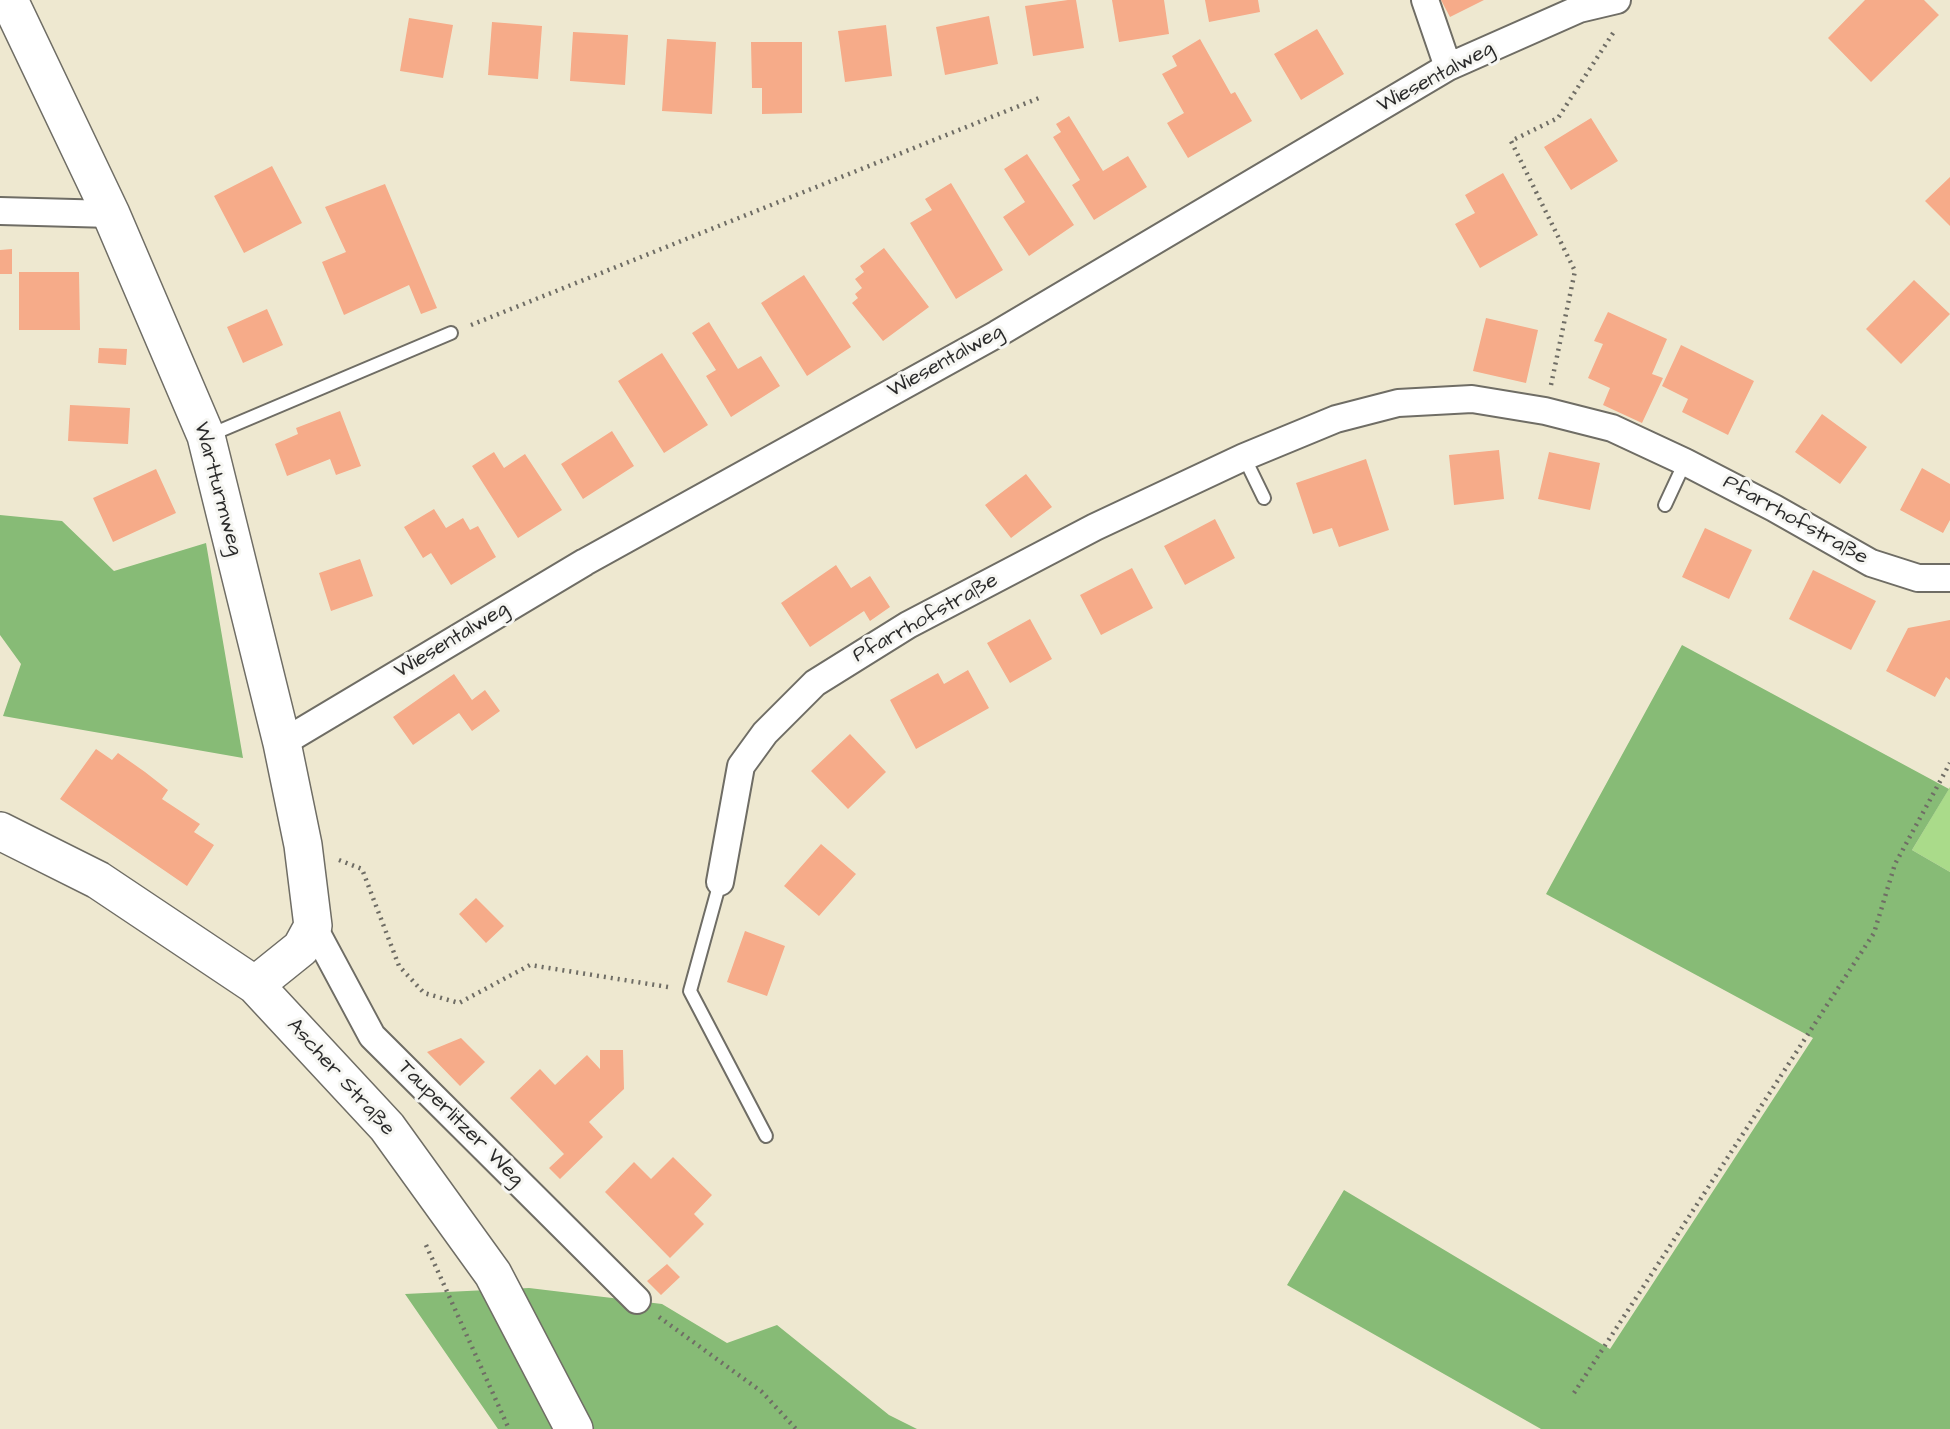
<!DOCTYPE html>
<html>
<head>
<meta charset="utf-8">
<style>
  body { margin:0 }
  canvas { display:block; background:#eee8d0 }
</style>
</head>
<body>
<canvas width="1950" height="1429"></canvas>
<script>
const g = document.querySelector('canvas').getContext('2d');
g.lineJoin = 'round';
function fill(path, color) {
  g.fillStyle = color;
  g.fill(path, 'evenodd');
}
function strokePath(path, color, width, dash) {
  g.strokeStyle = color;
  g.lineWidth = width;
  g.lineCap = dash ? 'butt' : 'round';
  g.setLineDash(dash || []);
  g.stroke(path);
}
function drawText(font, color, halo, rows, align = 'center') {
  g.font = font + ' "Architects Daughter",sans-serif';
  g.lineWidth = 6;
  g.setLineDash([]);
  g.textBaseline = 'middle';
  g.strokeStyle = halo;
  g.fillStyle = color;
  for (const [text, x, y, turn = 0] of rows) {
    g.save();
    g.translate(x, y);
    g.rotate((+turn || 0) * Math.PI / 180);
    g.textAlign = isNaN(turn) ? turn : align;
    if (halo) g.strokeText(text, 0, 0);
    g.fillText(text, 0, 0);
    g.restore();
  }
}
fill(new Path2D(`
  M1950 787V872L1912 850Z`), '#aadb8a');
fill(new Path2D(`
  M0 515 62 521 114 571 206 543 243 758 3 716 21 664 0 635Z
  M1682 645 1949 789 1912 850 1950 872V1429H1541L1287 1285 1344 1190 1610 1349 1813 1038 1546 894Z
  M529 1288 662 1304 727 1343 777 1325 889 1415 917 1429H498L405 1294Z`), '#87bb76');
fill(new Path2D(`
  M1068 0H1076L1084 48 1033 56 1025 6Z
  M1112 0H1164L1169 34 1119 42Z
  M1205 0H1258L1260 12 1209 22Z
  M1441 0H1484L1450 17Z
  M1865 0H1924L1939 15 1871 82 1828 38Z
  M989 16 998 64 945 75 936 27Z
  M409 18 453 25 443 78 400 71Z
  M492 22 542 26 538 79 488 75Z
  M886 25 892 76 845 82 838 31Z
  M1317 29 1344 74 1301 100 1274 54Z
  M573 32 628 35 625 85 570 81Z
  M667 39 716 42 712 114 662 111Z
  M1200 39 1231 94 1235 92 1252 121 1188 158 1167 123 1184 113 1162 74 1177 66 1172 56Z
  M751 42H802V113L762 114V88H752Z
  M1069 116 1103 171 1128 156 1147 187 1094 220 1072 185 1080 180 1053 137 1061 132 1056 124Z
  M1591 118 1618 161 1571 190 1544 147Z
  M1027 154 1074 225 1029 256 1003 217 1025 202 1004 169Z
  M272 166 302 223 244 253 214 196Z
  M1503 173 1538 235 1480 268 1455 224 1475 213 1465 195Z
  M1950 177V226L1925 201Z
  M951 183 1003 270 956 299 910 223 932 210 925 199Z
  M385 184 437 308 421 314 409 285 344 315 322 262 346 252 325 207Z
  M884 248 929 307 883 341 852 303 858 298 855 294 862 288 855 279 864 272 860 266Z
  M12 249V274H0V250Z
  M19 272H79L80 330H19Z
  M804 275 851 347 807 376 761 303Z
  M1914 280 1950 314 1901 364 1866 329Z
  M267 309 283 345 243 363 227 327Z
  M1608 312 1667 339 1652 374 1663 378 1642 423 1603 405 1610 388 1588 378 1603 344 1594 341Z
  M1486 318 1538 330 1526 383 1473 371Z
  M709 322 738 369 761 356 780 386 731 417 706 376 716 370 692 333Z
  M1681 345 1754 381 1728 435 1682 412 1688 399 1662 386Z
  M99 348 127 349 126 365 98 363Z
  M662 353 708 425 664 453 618 381Z
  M70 405 130 408 128 444 68 441Z
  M340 411 361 466 336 475 330 459 287 476 275 444 298 434 296 428Z
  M1822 414 1867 447 1840 484 1795 452Z
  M612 431 634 466 583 499 561 464Z
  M1499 450 1504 499 1454 505 1449 455Z
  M494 452 504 468 525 454 562 510 518 538 472 466Z
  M1549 452 1600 463 1590 510 1538 499Z
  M1366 459 1389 530 1339 547 1332 528 1313 534 1296 483Z
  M1922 468 1950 484V520L1943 533 1900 510Z
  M156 469 176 513 113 542 93 498Z
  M1026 474 1052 507 1011 538 985 505Z
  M434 509 446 528 463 518 470 530 478 526 496 557 451 585 431 553 423 558 404 527Z
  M1215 519 1235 558 1185 585 1164 546Z
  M1705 528 1752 550 1729 599 1682 577Z
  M360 559 373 596 331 611 319 573Z
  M836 565 851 588 870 576 890 607 870 621 864 611 810 647 781 603Z
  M1132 568 1153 608 1101 635 1080 595Z
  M1813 570 1876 601 1851 650 1789 619Z
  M1030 619 1052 659 1010 683 987 643Z
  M1950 620V680L1946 677 1935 697 1886 671 1908 628Z
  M968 670 989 708 916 749 890 700 938 673 944 684Z
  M454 674 472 700 485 690 500 711 472 731 459 713 413 745 393 717Z
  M850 734 886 772 848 809 811 771Z
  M96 749 112 760 118 753 145 772 168 790 162 799 200 824 194 832 214 845 187 886 60 799Z
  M821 844 856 874 819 916 784 886Z
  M476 898 504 926 486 943 459 914Z
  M745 931 785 946 767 996 727 982Z
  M461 1038 485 1062 460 1086 427 1052Z
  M600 1050H623L624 1089 589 1122 603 1137 560 1179 549 1168 564 1154 510 1098 540 1069 555 1085 587 1055 600 1069Z
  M673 1157 712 1195 694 1214 704 1224 670 1258 605 1192 634 1162 651 1179Z
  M667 1264 680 1277 661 1295 647 1281Z`), '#f6ab89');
const lane = new Path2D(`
  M210 435 451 333
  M1244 457 1264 498
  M1665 505 1685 462
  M720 882 690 991 766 1136`);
const street = new Path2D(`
  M1425 0 1448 67
  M0 211 111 214
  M282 743 585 562 997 334 1448 67 1579 9 1617 0
  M720 882 741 766 765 733 815 683 908 625 1095 527 1244 457 1336 419 1398 403 1472 399 1545 411 1612 428 1685 462 1774 508 1871 563 1918 578H1950
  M313 926 372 1036 637 1300`);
const secondary = new Path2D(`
  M9 0 111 214 206 436 282 743 303 845 313 926 301 948 255 985
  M0 831 98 880 255 985 387 1127 493 1274 574 1429`);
strokePath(lane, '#6f6d65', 16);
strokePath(street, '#6f6d65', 30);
strokePath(secondary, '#6f6d65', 40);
strokePath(new Path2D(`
  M471 325 1039 98
  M1551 385 1575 271 1511 141 1558 118 1615 30
  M339 860 362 869 399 966 424 993 459 1003 530 965 668 987
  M426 1245 509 1429
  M659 1317 762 1392 796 1429
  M1574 1393 1874 933 1895 864 1950 763`), '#6f6d65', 4.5, [2, 5]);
strokePath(lane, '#fff', 12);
strokePath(street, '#fff', 26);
strokePath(secondary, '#fff', 37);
drawText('21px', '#2b2b2b', '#f6f6f2', [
  ["Wiesentalweg",1436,78,-28],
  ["Wiesentalweg",946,362,-29],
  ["Wartturmweg",217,489,75],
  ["Pfarrhofstraße",1795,521,29],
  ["Pfarrhofstraße",926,619,-29],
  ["Wiesentalweg",452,641,-31],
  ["Ascher Straße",340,1078,48],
  ["Tauperlitzer Weg",460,1124,45]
]);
</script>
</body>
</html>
